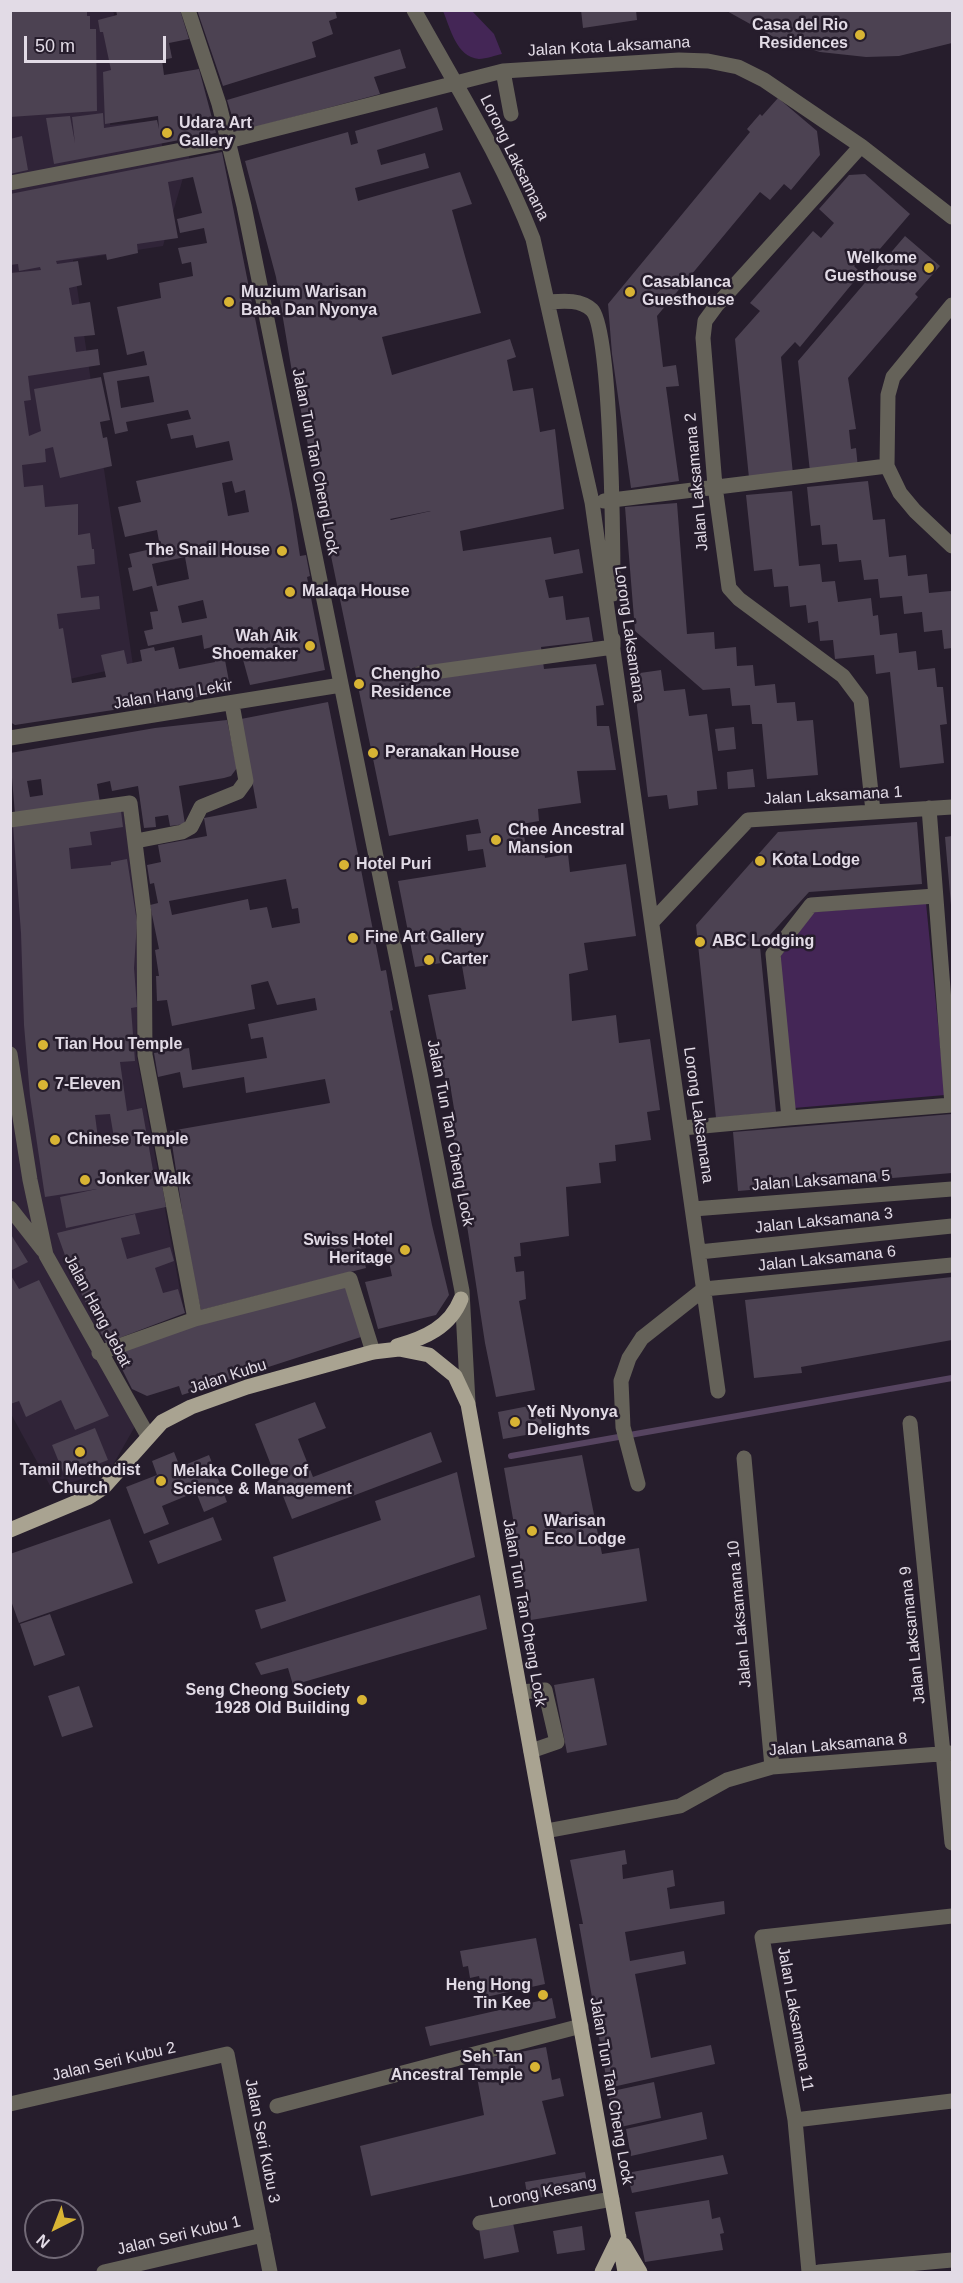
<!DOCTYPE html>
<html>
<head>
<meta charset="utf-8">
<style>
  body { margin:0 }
  #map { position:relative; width:963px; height:2283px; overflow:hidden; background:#261d2c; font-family:Helvetica,sans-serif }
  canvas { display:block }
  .frame { position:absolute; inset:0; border:12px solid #e2dbe6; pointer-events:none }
  .north { position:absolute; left:24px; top:2199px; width:60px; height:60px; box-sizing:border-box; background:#261d2c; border:2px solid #716976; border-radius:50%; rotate:222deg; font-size:16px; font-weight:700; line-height:24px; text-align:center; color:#e2dbe6 }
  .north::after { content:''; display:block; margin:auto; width:21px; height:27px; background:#d8b434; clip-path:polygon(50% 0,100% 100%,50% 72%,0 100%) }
  .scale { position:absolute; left:24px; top:36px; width:142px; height:27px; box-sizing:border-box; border:3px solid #e2dbe6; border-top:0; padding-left:8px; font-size:18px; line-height:21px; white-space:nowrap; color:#e2dbe6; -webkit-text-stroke:4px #261d2c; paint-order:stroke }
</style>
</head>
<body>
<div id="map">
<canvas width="963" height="2283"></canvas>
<div class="frame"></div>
<div class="north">N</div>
<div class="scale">50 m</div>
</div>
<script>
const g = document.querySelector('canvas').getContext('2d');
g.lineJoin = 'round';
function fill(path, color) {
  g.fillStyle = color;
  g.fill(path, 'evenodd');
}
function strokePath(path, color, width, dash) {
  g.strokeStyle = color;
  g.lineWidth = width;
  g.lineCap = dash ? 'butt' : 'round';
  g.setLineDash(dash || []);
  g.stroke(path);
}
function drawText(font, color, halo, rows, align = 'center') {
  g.font = font + ' Helvetica,sans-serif';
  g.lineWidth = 5;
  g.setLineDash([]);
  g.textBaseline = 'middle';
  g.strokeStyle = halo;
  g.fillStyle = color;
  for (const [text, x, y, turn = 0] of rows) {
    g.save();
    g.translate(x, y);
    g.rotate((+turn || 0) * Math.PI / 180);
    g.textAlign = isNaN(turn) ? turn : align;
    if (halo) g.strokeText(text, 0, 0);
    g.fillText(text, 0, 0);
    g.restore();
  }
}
fill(new Path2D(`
  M111 10 114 13 110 125 155 121 163 148 193 144 163 246 73 260 133 665 11 692 10 11Z
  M123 808 140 916 136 1053 183 1306 95 1337 142 1414 113 1465 53 1491 11 1414 10 814Z`), '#302438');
fill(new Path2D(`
  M443 11H472L494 34 502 54C496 55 486 59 479 59 456 57 450 27 443 11Z
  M926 903 945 1095 794 1108 780 957 814 912Z`), '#442656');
strokePath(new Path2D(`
  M511 1456 952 1378`), '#564460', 6);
fill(new Path2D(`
  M10 10H87V16H90V29H96L97 111 10 117Z
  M116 10H180L189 39 169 43 172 58 162 60 164 75 199 69 216 133 54 164 46 118 70 116 75 143 72 117 103 113 104 128 157 120 159 129 158 116 105 124 103 72 111 70 103 32H100L98 20 117 15Z
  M197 10H335L337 18 329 21 333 34 312 42 316 57 223 86Z
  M581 10H636L637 20 583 28Z
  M725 10H952V43L899 56 866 57 820 52 779 40Z
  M400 49 406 68 374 77 380 94 237 132 227 100Z
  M778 98 817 131 820 155 791 190 784 184 770 200 760 192 657 316 663 367 676 365 679 386 666 387 679 481 631 488 612 354 608 304 750 132 747 129 760 114 762 116Z
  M437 107 443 130 377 150 381 165 425 153 429 168 355 188 358 201 460 172 472 204 452 210 481 313 382 337 392 375 510 339 516 357 507 360 513 391 533 388 540 432 555 429 564 509 460 531 463 551 551 537 554 554 579 549 583 573 545 580 549 598 563 596 566 620 589 617 593 641 541 647 544 669 596 664 604 705 596 706 597 726H609L616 770 577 771 581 803 538 809 539 821 522 824 526 847 543 844 545 858 568 854 570 872 626 864 636 936 584 943 588 970 569 974 572 1021 616 1015 619 1043 650 1039 660 1110 647 1112 651 1140 615 1145 616 1161 599 1163 601 1183 566 1187 569 1236 520 1243 521 1256 514 1257 516 1272 524 1271 526 1299 519 1301 535 1390 496 1397 485 1343 451 1121H456L449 1078H445L428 995 466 989 461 960 415 967 398 881 486 867 483 849 468 851 466 835 481 833 478 819 389 836 296 387 304 385 301 369 292 372 276 277 245 161 348 132 351 145 358 143 355 131ZM430 511H431L391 520 390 519Z
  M22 136 28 170 10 174V139Z
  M222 152 292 504 300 556 306 555 310 576 307 577 325 670 250 685 242 656 225 660 231 692 15 725 10 722V273L41 270 40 267 19 271 18 264 10 265V194ZM193 177 202 213 177 219 180 233 204 228 207 243 178 248 182 264 191 262 193 276 159 283 161 298 117 307 127 355 144 351 147 365 103 373 115 434 128 431 126 422 188 410 191 419 167 424 171 439 193 435 196 448 229 441 233 460 136 481 141 502 118 507 125 537 157 530 160 547 129 554 132 567 128 568 133 591 152 586 158 611 150 612 153 629 144 631 148 646 202 635 204 649 212 647 215 662 179 669 174 647 155 651 154 647 140 650 142 661 127 664 124 650 101 655 106 677 72 683 63 628 59 629 57 614 100 609 99 596 81 598 77 566 95 564 94 549H92L90 533 78 535V504L45 507 43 485 24 487 22 465 46 462 45 449 53 447 60 478 112 466 107 437 103 438 100 422 110 420 101 377 34 389 41 431 29 436 24 401 31 400 28 376 100 365 98 349 76 352 74 337 95 335 90 302 72 305 69 288 82 285 78 261 57 264 56 261 106 254 107 260 138 253 137 244 178 238 168 182ZM149 376 154 402 121 408 117 381ZM232 481 235 493 245 490 249 512 228 516 222 483ZM185 557 189 579 157 586 152 564ZM203 600 207 618 182 623 178 606Z
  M865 174 910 214 873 257 867 251 854 266 861 273 800 347 795 342 781 357 793 474 749 478 735 339 760 311 750 303 813 231 821 238 834 223 819 209 849 175Z
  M905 236 940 266 915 294 918 297 848 378 856 429 849 430 851 449 856 448 858 468 810 472 798 361Z
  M868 481 873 520 885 519 889 557 906 555 908 576 927 574 929 593 951 591 952 648 944 649 942 630 924 632 922 612 904 614 902 596 880 598 878 579 864 580 861 560 839 562 837 544 822 545 820 525 811 526 807 487Z
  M792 491 799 566 820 564 822 582 835 581 838 602 871 598 873 616 878 615 880 635 897 633 899 653 916 651 918 670 935 668 937 687H943L947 724 940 725 944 763 900 768 890 672 876 674 874 655 835 659 833 640 820 641 818 621 808 623 806 605 790 607 788 586 774 587 772 569 754 571 746 495Z
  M677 503 687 634 714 632 715 649 736 647 737 666 753 665 755 686 775 684 777 703 795 702 797 721 813 720 818 775 767 779 762 724H752L750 705 732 706 730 688 703 690 635 631 625 507Z
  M661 670 664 691 685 689 689 716 707 714 717 789 697 791 698 805 669 809 667 795 648 797 633 674Z
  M328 702 381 971 386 970 393 1010 390 1011 432 1225 449 1295 436 1315 378 1329 365 1282 392 1276 383 1235 359 1240 366 1268 201 1310 190 1262 170 1131 330 1103 325 1079 246 1093 244 1077 183 1088 180 1072 158 1077 154 1053 189 1048 192 1070 267 1058 263 1037 251 1039 248 1024 317 1010 315 998 277 1005 268 981 251 985 255 1009 172 1026 167 1000 157 1001 156 976H159L155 950 159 949 150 905 158 903 154 883 150 884 147 865 161 862 158 845 207 836 204 818 257 808 241 719ZM286 879 292 909 298 908 300 923 272 928 267 907 250 910 248 899 172 915 169 901Z
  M227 720 237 768 231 776 224 778 179 786 185 824 170 826 168 815 155 817 156 827 144 828 138 786 112 791 110 781 97 784 100 803 15 815 10 753 155 728ZM41 779 43 795 30 797 27 781Z
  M734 727 736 749 718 751 715 729Z
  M753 769 755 787 728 789 727 772Z
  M121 811 123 827 90 832 92 845 69 848 71 869 111 865V862L127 859 137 922 134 968 137 1007 131 1008 135 1061 120 1062 127 1111 142 1108 154 1176 160 1174 166 1207 66 1228 60 1197 97 1189 45 1197 30 1096 24 1025 21 933 13 825ZM110 1114 115 1144 99 1146 95 1115Z
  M917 822 922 884 809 892 760 946 776 1112 716 1118 696 925 778 832Z
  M952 836V905H951L945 837Z
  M952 1114V1173L738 1191 733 1132Z
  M135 1214 140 1234 121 1238 127 1259 170 1247 174 1261 155 1268 163 1293 178 1289 185 1313 106 1343 72 1275 57 1233Z
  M10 1233 28 1262 10 1271Z
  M10 1274 19 1289 39 1280 109 1416 75 1430 61 1400 26 1417 19 1401 10 1404Z
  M952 1277V1340L801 1367 802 1373 754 1378 745 1300Z
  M346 1286 361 1337 182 1395 179 1386 147 1396 132 1389 114 1353 161 1335Z
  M315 1402 326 1428 298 1439 313 1477 431 1432 442 1462 292 1519 255 1424Z
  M539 1404 543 1432 503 1439 498 1412Z
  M95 1428 108 1460 65 1477 52 1445Z
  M174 1452 180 1467 209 1455 227 1502 204 1512 196 1492 162 1506 169 1524 144 1534 126 1487 157 1475 152 1461Z
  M582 1455 602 1554 639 1548 647 1601 531 1620 504 1468Z
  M457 1472 475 1557 261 1629 255 1610 286 1601 273 1557 381 1520 375 1501Z
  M213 1517 222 1540 158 1564 149 1541Z
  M110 1519 133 1583 19 1623 10 1598V1554Z
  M480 1595 487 1629 293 1685 288 1668 261 1675 255 1663Z
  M50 1614 65 1655 34 1666 20 1624Z
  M594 1678 607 1745 567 1753 554 1685Z
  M79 1686 93 1727 62 1737 48 1696Z
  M625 1850 627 1864 622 1865 623 1879 673 1870 675 1886 667 1888 670 1909 724 1901 725 1914 625 1932 630 1961 684 1951 686 1964 635 1974 651 2058 711 2045 715 2064 608 2088 579 1924H583L570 1860Z
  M536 1938 545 1984 477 1999 474 1987 481 1985 479 1976 470 1978 468 1966 463 1967 460 1951Z
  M552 1998 556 2018 430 2046 425 2027Z
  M546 2047 552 2080 560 2078 564 2096 542 2101 556 2154 371 2196 360 2146 484 2115 474 2061Z
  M654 2082 661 2118 616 2128 608 2092Z
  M702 2112 707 2139 631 2156 626 2129Z
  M723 2155 728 2174 632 2193 627 2173Z
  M585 2172 588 2188 528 2200 525 2182Z
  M709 2200 712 2219 720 2217 724 2233 720 2234 723 2250 645 2262 635 2212Z
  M513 2223 519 2252 484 2259 479 2229Z
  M582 2226 585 2250 557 2254 553 2231Z`), '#4c4252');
strokePath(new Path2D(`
  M188 10 219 104 244 206 420 1073 462 1291 468 1403
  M414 10C456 86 502 158 533 239L592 502 718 1391
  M503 71 511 114
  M861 146 716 306 705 321 703 338 715 486 729 588 739 599 843 676 861 700 873 811
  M10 183 228 141 503 71 679 60 708 61 738 67 764 80 861 146 952 217
  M548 302C563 301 580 299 592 310 612 330 613 554 613 594
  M952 305 893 377 888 395 887 466 900 493 915 511 952 546
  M604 501 887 466
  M419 674 613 647V639
  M10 738 341 685
  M929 808 952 1105 789 1118 773 954 811 905 935 896
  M10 820 130 803 144 914 145 1055 195 1319 350 1279 373 1352
  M136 841 182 832 191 827 201 807 238 792 246 781 232 704
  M652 922 748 820 952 807
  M10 1054 30 1180 46 1255 148 1436
  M682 1128 789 1118
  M10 1208 43 1250
  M693 1209 952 1189
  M699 1252 952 1226
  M99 1353 195 1319
  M910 1423 952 1843
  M744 1458 772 1767
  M638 1484 623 1427 621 1381 629 1358 642 1338 704 1289 952 1265
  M520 1692 545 1690 557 1742 531 1751
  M546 1831 680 1806 727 1780 772 1767 952 1753
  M10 2104 227 2054 270 2272
  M277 2106 581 2026
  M795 2120 952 2101
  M480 2223 612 2199
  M104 2272 263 2235
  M809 2272 795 2120 762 1937 952 1916
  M819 2272 952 2260`), '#656259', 15);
strokePath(new Path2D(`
  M397 1346C425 1338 450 1327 461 1299
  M10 1530 89 1497 103 1488 162 1422 191 1407 247 1387 373 1352 399 1349 429 1355 455 1376 468 1404 625 2272
  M624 2245 640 2272
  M602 2272 619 2237`), '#a9a391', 15);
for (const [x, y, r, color] of [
  [860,35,6,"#d8b434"],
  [167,133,6,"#d8b434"],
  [929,268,6,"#d8b434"],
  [630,292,6,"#d8b434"],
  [229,302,6,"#d8b434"],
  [282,551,6,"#d8b434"],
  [290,592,6,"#d8b434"],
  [310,646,6,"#d8b434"],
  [359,684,6,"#d8b434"],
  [373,753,6,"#d8b434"],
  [496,840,6,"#d8b434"],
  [760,861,6,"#d8b434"],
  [344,865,6,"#d8b434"],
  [353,938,6,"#d8b434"],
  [700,942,6,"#d8b434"],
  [429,960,6,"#d8b434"],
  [43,1045,6,"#d8b434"],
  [43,1085,6,"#d8b434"],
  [55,1140,6,"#d8b434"],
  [85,1180,6,"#d8b434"],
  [405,1250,6,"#d8b434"],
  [515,1422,6,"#d8b434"],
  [80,1452,6,"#d8b434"],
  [161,1481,6,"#d8b434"],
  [532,1531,6,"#d8b434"],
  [362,1700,6,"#d8b434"],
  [543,1995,6,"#d8b434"],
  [535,2067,6,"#d8b434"]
]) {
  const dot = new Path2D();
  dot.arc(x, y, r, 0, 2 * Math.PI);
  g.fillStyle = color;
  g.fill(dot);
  strokePath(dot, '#261d2c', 2);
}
drawText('bold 16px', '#e2dbe6', '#261d2c', [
  ["Casa del Rio",848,26,"right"],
  ["Residences",848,44,"right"],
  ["Udara Art",179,124],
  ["Gallery",179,142],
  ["Welkome",917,259,"right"],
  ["Guesthouse",917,277,"right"],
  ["Casablanca",642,283],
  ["Guesthouse",642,301],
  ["Muzium Warisan",241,293],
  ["Baba Dan Nyonya",241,311],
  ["The Snail House",270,551,"right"],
  ["Malaqa House",302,592],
  ["Wah Aik",298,637,"right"],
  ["Shoemaker",298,655,"right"],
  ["Chengho",371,675],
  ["Residence",371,693],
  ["Peranakan House",385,753],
  ["Chee Ancestral",508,831],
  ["Mansion",508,849],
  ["Kota Lodge",772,861],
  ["Hotel Puri",356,865],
  ["Fine Art Gallery",365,938],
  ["ABC Lodging",712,942],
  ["Carter",441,960],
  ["Tian Hou Temple",55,1045],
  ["7-Eleven",55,1085],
  ["Chinese Temple",67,1140],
  ["Jonker Walk",97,1180],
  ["Swiss Hotel",393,1241,"right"],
  ["Heritage",393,1259,"right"],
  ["Yeti Nyonya",527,1413],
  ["Delights",527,1431],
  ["Tamil Methodist",80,1471,"center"],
  ["Church",80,1489,"center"],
  ["Melaka College of",173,1472],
  ["Science & Management",173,1490],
  ["Warisan",544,1522],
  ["Eco Lodge",544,1540],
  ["Seng Cheong Society",350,1691,"right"],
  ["1928 Old Building",350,1709,"right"],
  ["Heng Hong",531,1986,"right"],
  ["Tin Kee",531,2004,"right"],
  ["Seh Tan",523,2058,"right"],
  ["Ancestral Temple",523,2076,"right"]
], 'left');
drawText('16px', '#e2dbe6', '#261d2c', [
  ["Jalan Kota Laksamana",609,47,-3],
  ["Lorong Laksamana",514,158,64],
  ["Jalan Tun Tan Cheng Lock",315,462,79],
  ["Jalan Laksamana 2",697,482,-95],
  ["Lorong Laksamana",629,634,82],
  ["Jalan Hang Lekir",173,695,-9],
  ["Jalan Laksamana 1",833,796,-3],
  ["Lorong Laksamana",698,1115,82],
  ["Jalan Tun Tan Cheng Lock",450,1133,79],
  ["Jalan Laksamana 5",821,1181,-4],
  ["Jalan Laksamana 3",824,1221,-6],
  ["Jalan Laksamana 6",827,1259,-6],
  ["Jalan Hang Jebat",97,1311,62],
  ["Jalan Kubu",228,1377,-18],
  ["Jalan Tun Tan Cheng Lock",524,1613,80],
  ["Jalan Laksamana 10",740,1614,-95],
  ["Jalan Laksamana 9",913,1635,-96],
  ["Jalan Laksamana 8",838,1745,-5],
  ["Jalan Laksamana 11",795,2019,80],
  ["Jalan Seri Kubu 2",114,2062,-13],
  ["Jalan Tun Tan Cheng Lock",611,2091,80],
  ["Jalan Seri Kubu 3",262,2141,79],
  ["Lorong Kesang",543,2193,-11],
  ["Jalan Seri Kubu 1",179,2236,-13]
]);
</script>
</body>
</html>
